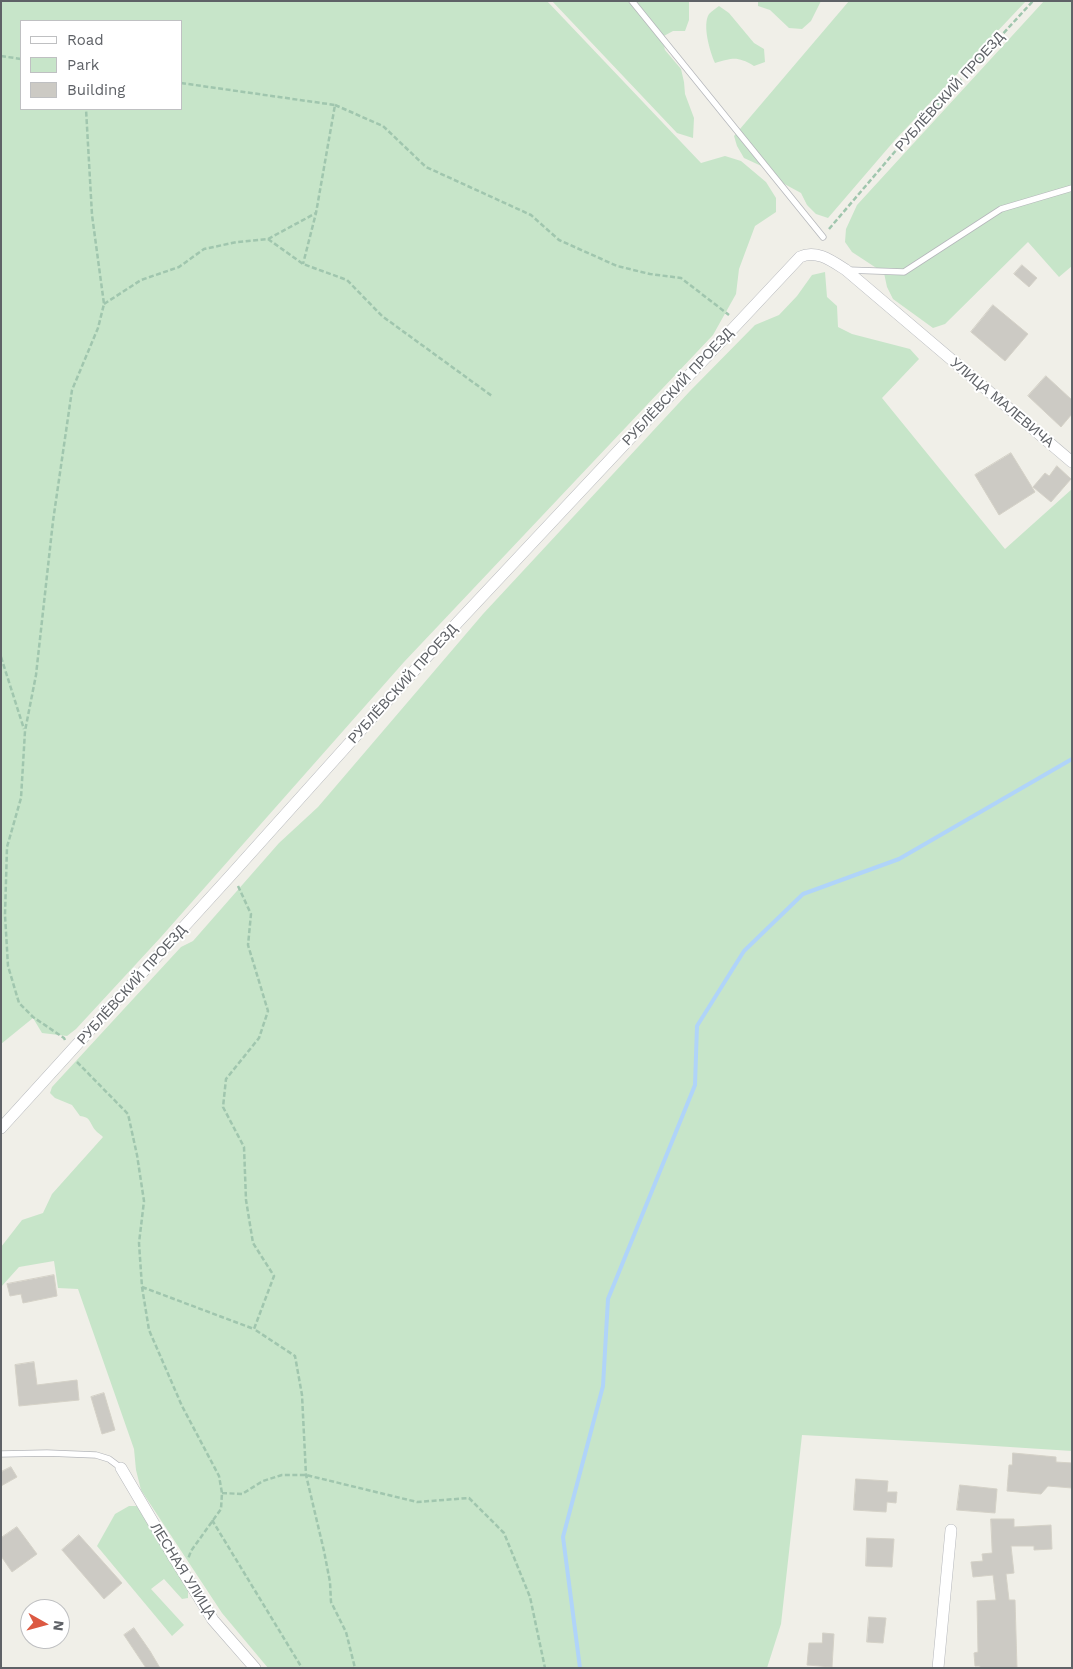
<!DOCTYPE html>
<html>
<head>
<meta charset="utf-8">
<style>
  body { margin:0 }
  #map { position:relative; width:1073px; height:1669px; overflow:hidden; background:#f0efe8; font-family:"Work Sans",sans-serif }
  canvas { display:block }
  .frame { position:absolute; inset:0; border:2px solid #5f6267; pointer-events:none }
  .legend { position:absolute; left:20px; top:20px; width:162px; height:90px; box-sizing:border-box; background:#fff; border:1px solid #bfc0c2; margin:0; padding:6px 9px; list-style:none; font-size:15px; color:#5f6267 }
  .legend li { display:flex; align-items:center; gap:10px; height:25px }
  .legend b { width:25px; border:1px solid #bfc0c2 }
  .north { position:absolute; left:20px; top:1599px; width:50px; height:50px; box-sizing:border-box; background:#fff; border:1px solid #bfc0c2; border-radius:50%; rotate:97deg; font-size:14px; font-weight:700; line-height:20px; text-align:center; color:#5f6267 }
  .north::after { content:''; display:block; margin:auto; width:18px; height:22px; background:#dc5942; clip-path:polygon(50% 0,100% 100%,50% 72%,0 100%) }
</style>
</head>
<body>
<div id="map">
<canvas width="1073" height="1669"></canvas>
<div class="frame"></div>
<ul class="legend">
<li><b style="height:6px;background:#fff"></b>Road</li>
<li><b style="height:14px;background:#c7e5c9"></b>Park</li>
<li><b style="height:14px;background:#cccac4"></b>Building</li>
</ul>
<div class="north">N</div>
</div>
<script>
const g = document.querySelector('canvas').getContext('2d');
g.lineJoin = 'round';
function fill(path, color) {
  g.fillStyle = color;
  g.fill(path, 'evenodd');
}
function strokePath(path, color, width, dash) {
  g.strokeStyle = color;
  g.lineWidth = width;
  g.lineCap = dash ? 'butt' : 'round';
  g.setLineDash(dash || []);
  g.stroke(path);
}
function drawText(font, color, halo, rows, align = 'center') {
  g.font = font + ' "Work Sans",sans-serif';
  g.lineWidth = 4;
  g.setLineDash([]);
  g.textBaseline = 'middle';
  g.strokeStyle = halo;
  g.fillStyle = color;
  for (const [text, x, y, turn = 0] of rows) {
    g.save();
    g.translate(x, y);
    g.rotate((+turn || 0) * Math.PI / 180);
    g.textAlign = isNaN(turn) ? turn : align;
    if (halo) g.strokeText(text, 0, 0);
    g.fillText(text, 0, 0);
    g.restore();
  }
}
fill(new Path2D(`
  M1 1H547L701 163 725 156 741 161 766 182 776 198V212L755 226 739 269 736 294 713 335 404 662 161 937 76 1029 67 1036 42 1033 33 1018 1 1044ZM181 21V109H21V21Z
  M552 1H689V20L685 31H673L662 37 665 50 681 69 684 82 685 94 694 118 693 138 677 133Z
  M758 1H821L811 21 802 29 789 28 770 10 758 6Z
  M849 1H1026L895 140 828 218 816 214 807 205 801 193 777 180 768 169 744 158 737 146 734 136Z
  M1044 1H1072V266L1059 277 1028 242 945 324 933 328 893 299 887 287 884 273 852 252 845 242 846 229 857 205Z
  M719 6 729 13 754 43 764 49 765 62 754 66C737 56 733 58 715 63 710 52 702 25 709 14 712 11 716 8 719 6Z
  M825 272 827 297 837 306 838 327 852 334 910 349 919 359 882 398 1005 549 1072 489V1451L948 1443 802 1435 781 1624 767 1668H268L222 1613 141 1490 136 1470 134 1449 78 1289 58 1288 54 1261 19 1267 1 1287V1247L22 1220 43 1213 52 1194 103 1137C100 1134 95 1131 93 1127 89 1120 89 1117 80 1116L72 1105 55 1098 50 1093 52 1087 181 947 193 941 279 843 318 807 483 614 690 391 755 325 779 315 797 296 812 275Z
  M129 1506H137L188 1588V1598L182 1599 164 1579 151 1589 184 1625 172 1636 97 1546 115 1514Z`), '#c7e5c9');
strokePath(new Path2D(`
  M580 1668 563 1537 603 1386 608 1299 695 1085 697 1026 744 951 803 894 899 859 1072 759`), '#b0d4f9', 4);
const building = new Path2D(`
  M1022 265 1037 278 1029 287 1014 274Z
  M993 305 1028 334 1005 361 971 332Z
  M1046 376 1072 400V414L1061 427 1028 396Z
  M1011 453 1035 492 999 515 975 475Z
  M1057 466 1071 479 1051 502 1033 487 1045 473 1049 476Z
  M54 1275 57 1296 23 1303 21 1294 10 1296 7 1284Z
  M34 1362 37 1385 77 1380 79 1400 19 1406 15 1365Z
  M104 1393 115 1430 102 1434 91 1397Z
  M1013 1453 1056 1457V1462L1072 1463V1488L1048 1486 1041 1494 1007 1491 1009 1465H1012Z
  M11 1467 17 1477 1 1486V1472Z
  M856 1479 888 1481 887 1492H897L896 1503 887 1502 886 1512 854 1510Z
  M960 1485 997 1489 995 1513 957 1510Z
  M991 1519H1014V1527L1051 1525 1052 1549 1034 1550V1546H1011L1014 1573 1006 1574 1009 1600H1015L1017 1668H980V1666H975L974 1653 978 1652 977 1601 996 1600 993 1575 973 1577 971 1562 983 1561 982 1554 992 1553Z
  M17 1527 37 1554 12 1572 1 1556V1538Z
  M79 1535 122 1583 104 1599 62 1550Z
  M867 1538 894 1539 892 1567 866 1566Z
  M869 1617 886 1618 883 1643 867 1642Z
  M134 1628 150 1651 160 1668H146L124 1635Z
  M823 1633 834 1634 832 1667 807 1665 809 1643H822Z`);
fill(building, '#cccac4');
strokePath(building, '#d4d1c7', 1);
const lane = new Path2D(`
  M632 1 823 237
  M848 270 904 272 1001 209 1072 188
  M1 1454 47 1453 96 1455 109 1459 121 1468`);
const street = new Path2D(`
  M1 1128 231 875 458 622 800 257C816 249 832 261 846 270L1072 462
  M121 1468 173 1556 213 1620 255 1668
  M938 1668 951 1530`);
strokePath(lane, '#b5b7bb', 7);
strokePath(street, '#b5b7bb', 12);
strokePath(new Path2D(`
  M1 56 21 59
  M181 83 335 105 316 213 303 264
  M335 105 383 126 426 167 531 215 559 240 617 266 650 274 681 278 729 315
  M829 229 898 148 1033 1
  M268 239 303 264 347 280 382 316 492 396
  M104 304 141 280 179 267 204 249 237 242 268 239 316 213
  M1 657 24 729
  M238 886 251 914 248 945 268 1011 259 1038 226 1079 223 1107 244 1147 246 1200 253 1243 274 1276 254 1329 295 1356 302 1395 306 1475 324 1551 330 1582 331 1602 346 1632 355 1668
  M65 1040 64 1038 33 1017 19 1003 8 966 5 915 7 847 21 798 25 731 36 675 53 521 72 390 98 328 104 304 92 215 86 109
  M77 1062 128 1114 137 1155 144 1201 139 1243 142 1287 149 1330 182 1406 219 1476 222 1493 221 1509 191 1551 188 1559
  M142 1287 254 1329
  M222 1493 242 1494 263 1481 282 1475H306L417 1502 469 1498 504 1533 530 1597 545 1668
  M212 1520 302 1668`), '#a0c6ae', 2.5, [5, 2.5]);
strokePath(lane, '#fff', 5.5);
strokePath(street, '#fff', 11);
drawText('14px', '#5f6267', '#fff', [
  ["РУБЛЁВСКИЙ ПРОЕЗД",950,92,-48],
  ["РУБЛЁВСКИЙ ПРОЕЗД",678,387,-47],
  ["УЛИЦА МАЛЕВИЧА",1002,403,40],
  ["РУБЛЁВСКИЙ ПРОЕЗД",403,684,-48],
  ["РУБЛЁВСКИЙ ПРОЕЗД",132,985,-48],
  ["ЛЕСНАЯ УЛИЦА",183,1571,58]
]);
</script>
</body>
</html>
